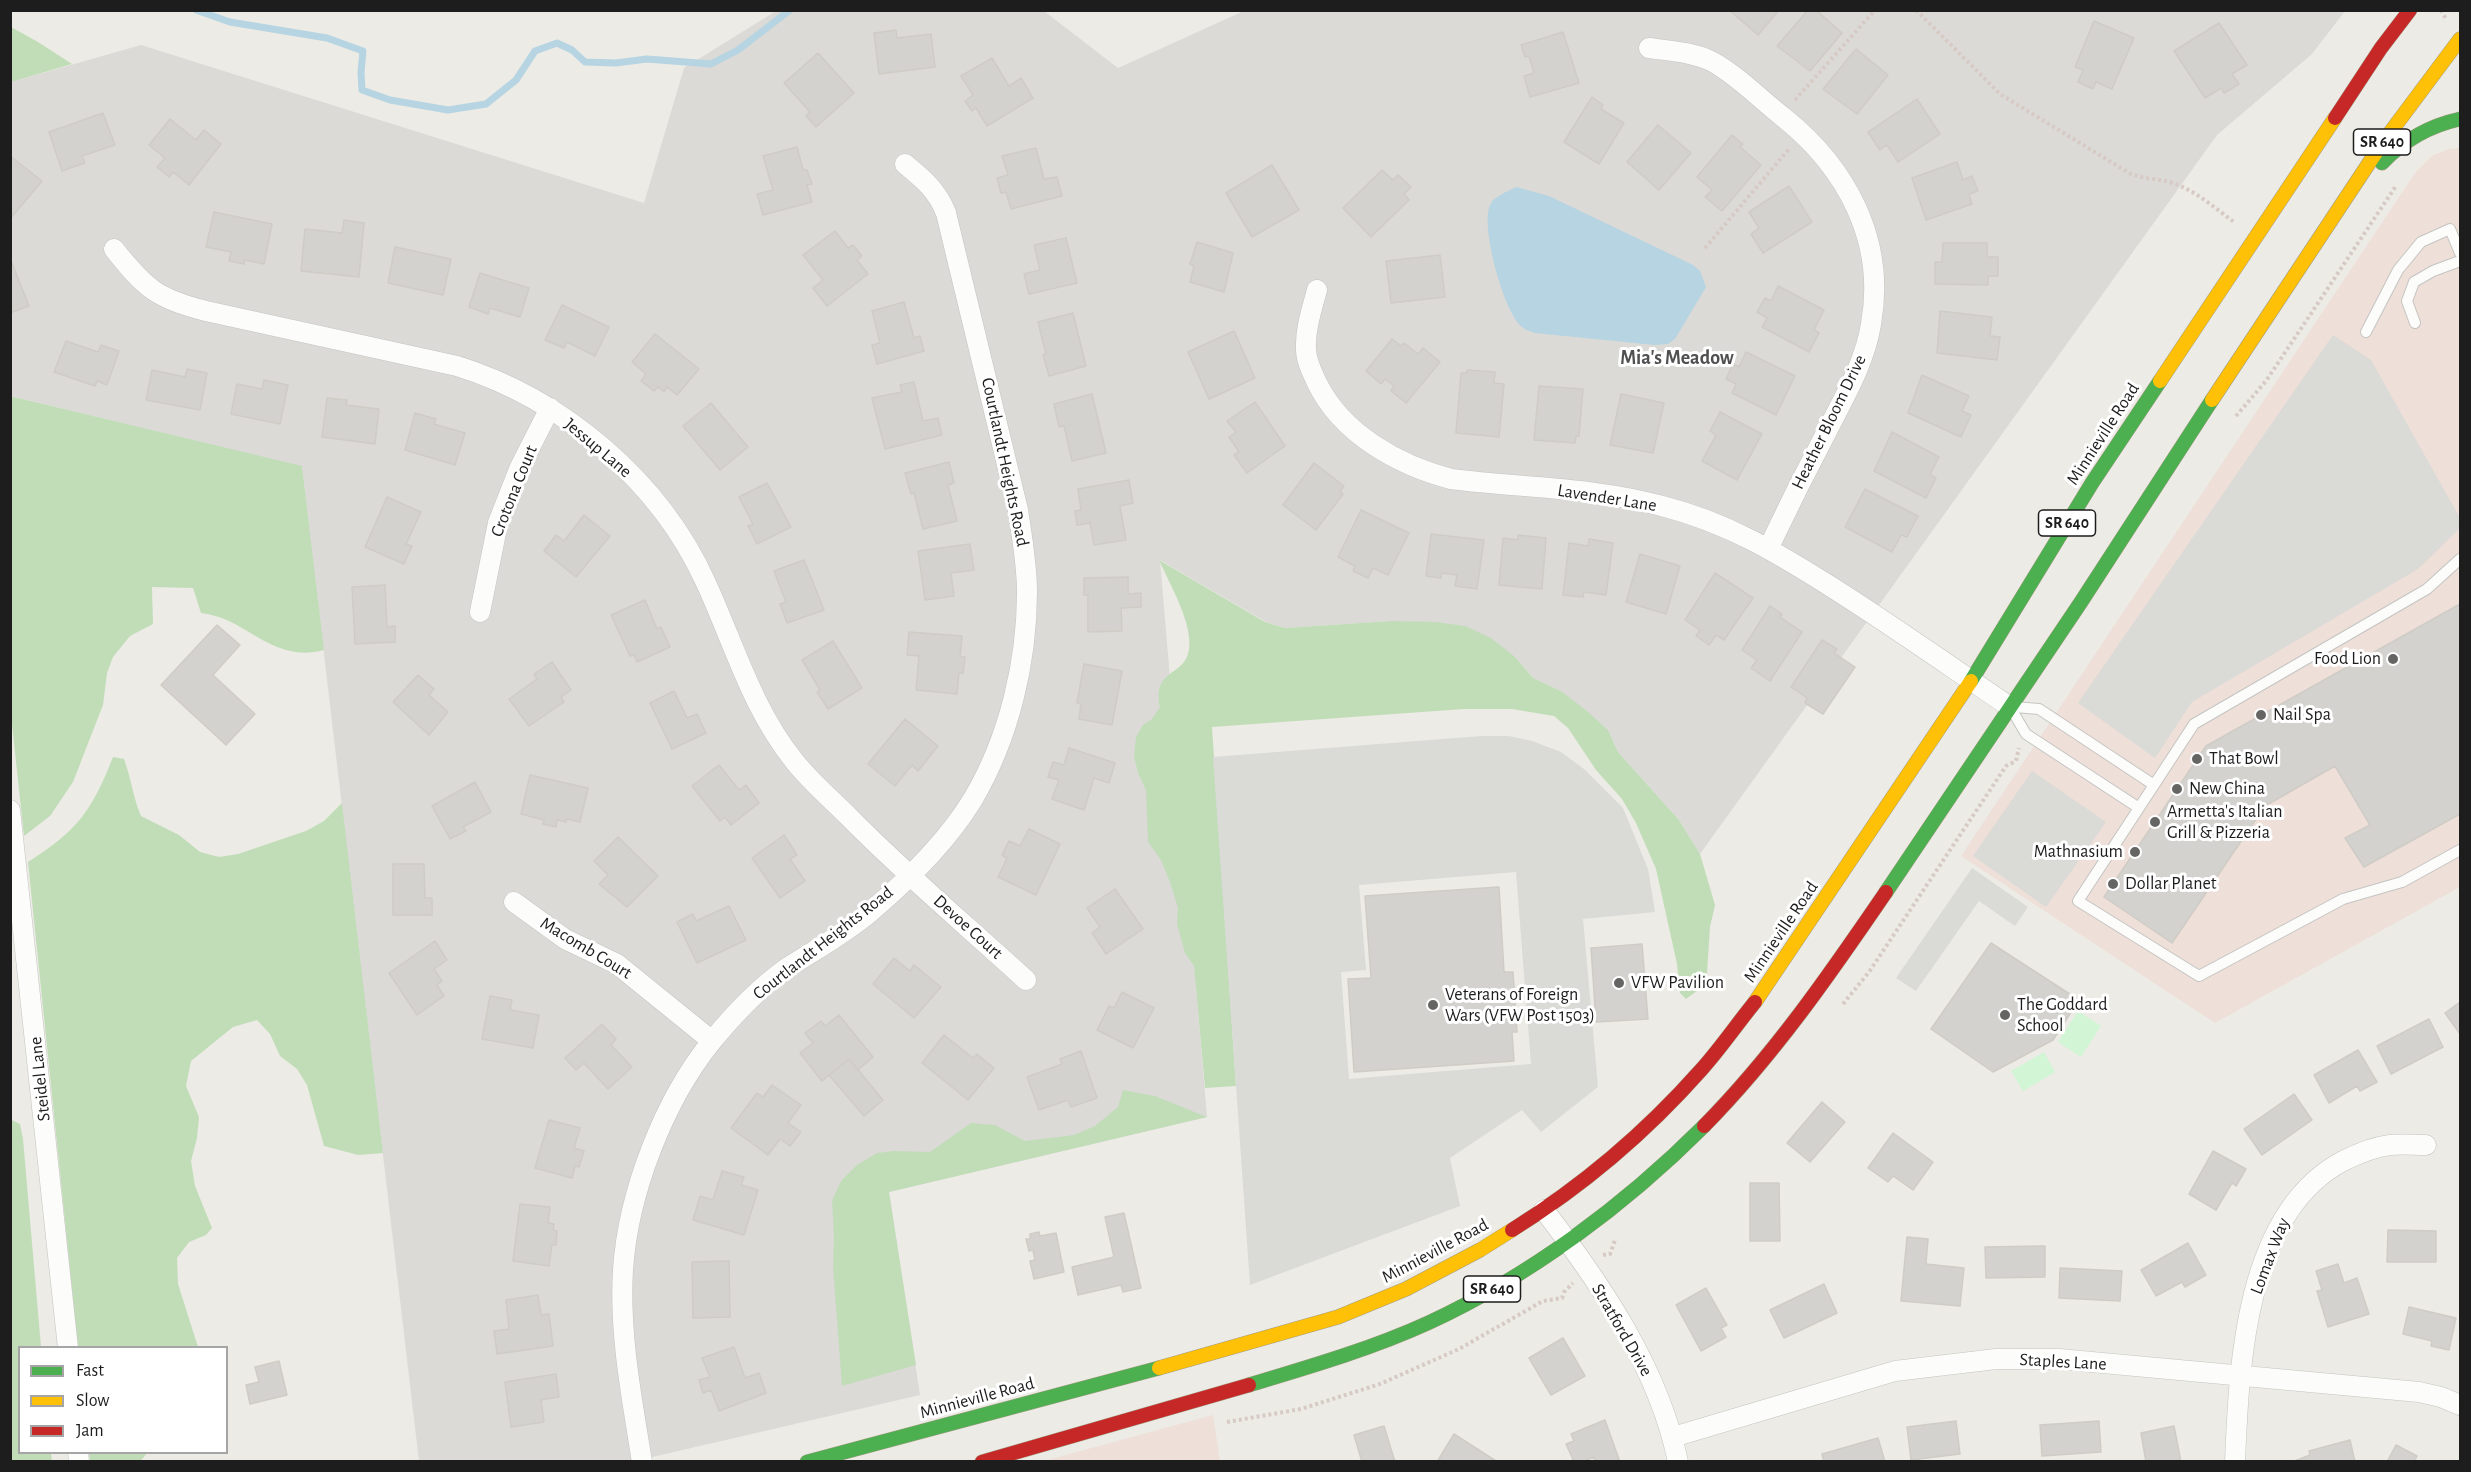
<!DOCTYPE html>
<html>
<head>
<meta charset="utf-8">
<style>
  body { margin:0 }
  #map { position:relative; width:2471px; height:1472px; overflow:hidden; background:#ecebe5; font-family:"Alegreya Sans",sans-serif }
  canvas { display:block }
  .frame { position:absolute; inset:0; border:12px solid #1d1d1d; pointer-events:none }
  .legend { position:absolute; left:18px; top:1346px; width:210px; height:108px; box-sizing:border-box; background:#fff; border:2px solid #a5a5a5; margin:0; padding:8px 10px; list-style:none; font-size:18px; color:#1d1d1d }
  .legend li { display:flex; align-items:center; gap:12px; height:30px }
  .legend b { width:30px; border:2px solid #a5a5a5 }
</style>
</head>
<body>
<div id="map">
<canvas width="2471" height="1472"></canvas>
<div class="frame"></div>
<ul class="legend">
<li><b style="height:8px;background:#4caf50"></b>Fast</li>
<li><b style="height:8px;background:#ffc107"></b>Slow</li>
<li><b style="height:8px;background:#c62828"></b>Jam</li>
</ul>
</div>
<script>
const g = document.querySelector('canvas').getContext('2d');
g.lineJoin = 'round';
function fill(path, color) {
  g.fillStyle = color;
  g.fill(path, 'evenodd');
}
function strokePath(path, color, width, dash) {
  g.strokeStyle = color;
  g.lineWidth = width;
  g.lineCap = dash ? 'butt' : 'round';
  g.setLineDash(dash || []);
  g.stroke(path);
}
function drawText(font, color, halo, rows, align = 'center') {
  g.font = font + ' "Alegreya Sans",sans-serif';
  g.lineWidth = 6;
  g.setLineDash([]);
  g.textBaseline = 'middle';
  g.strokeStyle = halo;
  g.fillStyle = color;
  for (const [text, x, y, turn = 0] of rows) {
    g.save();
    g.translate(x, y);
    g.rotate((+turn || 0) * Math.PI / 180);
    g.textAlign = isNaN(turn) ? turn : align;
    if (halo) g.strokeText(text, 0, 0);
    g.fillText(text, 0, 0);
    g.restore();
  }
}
fill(new Path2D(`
  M1246 10 2345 11 2312 54 2217 135 1700 854 1679 820 1618 752 1608 730 1561 691 1533 678 1515 657 1391 621 1285 628 1266 622 1160 560 1207 1117 889 1192 920 1395 635 1461H419L302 467 11 396V82L141 45 644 203 684 68 776 11H1044L1118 68Z`), '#dbdad7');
fill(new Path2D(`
  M2460 148V887L2215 1023 1961 856 2415 173 2433 155 2449 149Z
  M1213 1415 1220 1461 1040 1462Z`), '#efdfd9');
fill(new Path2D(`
  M11 27 38 42 72 64 11 82Z
  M10 396 302 466 324 650C271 664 248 618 201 613L193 588 152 587 153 624 130 636 113 657 107 673 103 705 73 782 50 816 24 836 10 706Z
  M1159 560 1265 622 1285 628 1391 621 1436 622 1465 626 1491 638 1515 657 1533 678 1561 691 1587 711 1608 730 1618 752 1679 820 1700 854 1715 905 1710 927 1707 973 1698 990 1686 999 1680 993 1677 964 1656 869 1636 823 1622 799 1596 770 1568 728 1554 716 1512 709H1464L1212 727 1236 1086 1205 1088 1194 966 1185 953 1177 924 1178 908 1170 882 1161 860 1148 842 1146 790 1138 773 1134 756 1136 737 1143 725 1152 719 1160 707C1152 667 1185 678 1189 649 1193 623 1169 583 1159 560Z
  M113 757 124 759C131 778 133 797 141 816L179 835 200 852 219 857 238 854 306 831 324 821 342 803 383 1153 358 1155 324 1146 307 1085 297 1069 280 1056 270 1034 257 1020 233 1027 191 1061 186 1086 199 1117 197 1138 191 1161 195 1186 212 1228 206 1235 189 1242 177 1258 178 1284 198 1347H78L28 862C77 831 92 811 113 757Z
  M1123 1090 1155 1096 1207 1117 889 1192 916 1365 842 1386 833 1267 834 1236 832 1201 841 1181 857 1165 877 1153 894 1151 930 1152 971 1123 995 1125 1025 1141 1074 1135 1095 1126 1118 1107Z
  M10 1119 20 1124 23 1139 41 1347 20 1348V1452L51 1453 52 1461H11Z
  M89 1453V1452L147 1453 140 1462 90 1461Z`), '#c1ddb8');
fill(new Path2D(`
  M2078 1011 2101 1026 2081 1057 2058 1042Z
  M2044 1052 2055 1072 2023 1091 2011 1071Z`), '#d1f5d5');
fill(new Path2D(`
  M2333 335 2371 360 2460 518V528L2418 569 2192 702 2155 758 2078 703Z
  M1481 736H1509L1532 741 1561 752 1584 769 1623 808 1648 869 1655 912 1583 919 1598 1087 1541 1132 1522 1110 1450 1158 1460 1206 1250 1285 1213 757ZM1516 872 1531 1064 1349 1079 1341 972 1366 970 1359 885Z
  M2032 771 2106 822 2046 907 1973 856Z
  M1972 868 2028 907 2015 926 1979 901 1916 991 1896 978Z`), '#dadad7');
fill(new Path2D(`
  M1516 187 1549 196 1693 265 1700 271 1706 287 1675 339 1668 344 1655 345 1535 333C1531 331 1525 330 1522 327 1504 313 1480 226 1490 205 1494 196 1507 192 1516 187Z`), '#b6d4e2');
strokePath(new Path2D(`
  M196 10 230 22 327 38 363 51 361 72 362 90 390 100 448 110 486 104 516 80 535 51 557 43 572 50 585 62 616 63 647 59 711 64 738 50 790 10`), '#b6d4e2', 7);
const building = new Path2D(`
  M1729 10H1779L1758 35Z
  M1808 10H1816L1842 33 1810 71 1777 46Z
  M2094 21 2134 38 2112 89 2096 82 2093 89 2078 82 2083 70 2075 67Z
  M2219 23 2247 65 2232 74 2239 84 2224 93 2221 88 2205 98 2174 51Z
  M896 30 897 38 931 34 935 67 879 74 874 33Z
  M1563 32 1579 83 1530 97 1524 76 1534 73 1529 56 1525 57 1521 45Z
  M1856 49 1888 75 1857 114 1823 89Z
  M818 53 854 93 816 127 806 116 810 112 784 83Z
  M992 58 1009 86 1021 78 1033 98 987 126 976 108 972 111 965 101 973 95 961 76Z
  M1592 97 1603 105 1601 109 1624 123 1599 164 1564 142Z
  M1917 99 1940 134 1898 162 1887 145 1880 150 1868 132Z
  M103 113 115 145 82 156 85 163 62 171 49 132Z
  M170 119 196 140 204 130 221 144 189 185 173 172 169 177 157 167 165 158 149 145Z
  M1658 125 1691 153 1659 190 1627 162Z
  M1732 135 1743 144 1740 147 1761 165 1722 211 1705 197 1712 190 1697 177Z
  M797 147 803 170H807L812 184 807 185 812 202 763 215 757 194 773 190 763 156Z
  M1036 148 1044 179 1057 177 1062 196 1011 209 1006 192 1001 193 997 178 1008 175 1002 156Z
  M10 156 42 181 10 219Z
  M1957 162 1963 180 1972 176 1978 191 1969 194 1972 204 1926 220 1912 178Z
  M1272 165 1299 210 1252 237 1226 193Z
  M1382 170 1393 180 1398 175 1411 187 1404 194 1409 200 1371 237 1343 208Z
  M1789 186 1812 222 1763 253 1751 234 1759 228 1749 212Z
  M214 212 272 224 264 264 245 260 244 264 229 261 231 252 206 247Z
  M344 220 364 223 359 277 301 271 305 229 342 233Z
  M835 231 848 248 853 245 862 256 857 260 868 274 827 306 813 288 823 280 803 255Z
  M1066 238 1077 283 1029 294 1024 274 1040 270 1034 245Z
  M1197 242 1233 253 1224 292 1190 282 1194 266 1190 264Z
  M1943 243H1987V257H1998V276H1988V285L1935 284V262H1942Z
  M395 247 451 259 443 295 388 283Z
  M1440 255 1445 297 1391 303 1386 261Z
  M10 258 29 306 10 313Z
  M480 273 529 288 520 317 490 308 488 314 469 307Z
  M1778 286 1824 310 1814 330 1819 333 1809 352 1762 327 1767 318 1757 312 1765 298 1771 301Z
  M904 302 914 338 920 336 924 351 877 364 872 345 880 343 872 311Z
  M562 305 609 327 595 356 567 342 564 348 545 340Z
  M1940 311 1992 317 1990 336 2000 337 1997 360 1937 353Z
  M1073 313 1086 366 1049 376 1043 355 1046 354 1038 322Z
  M1234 331 1255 378 1209 399 1188 352Z
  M655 334 699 369 677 395 667 387 664 392 658 387 654 391 641 381 646 374 632 362Z
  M1392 339 1401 346 1404 343 1418 354 1423 348 1440 362 1406 403 1391 391 1394 386 1385 379 1381 384 1366 371Z
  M66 341 98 352 101 345 119 351 107 385 97 381 95 386 54 372Z
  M1746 352 1795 376 1776 415 1732 393 1736 384 1726 379 1733 364 1739 367Z
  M187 369 207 373 200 410 146 400 152 370 185 377Z
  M1467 370 1495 372 1494 383 1504 384 1499 437 1456 433 1461 373H1467Z
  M1922 375 1969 396 1962 411 1971 415 1961 437 1908 413Z
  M264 380 288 385 280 424 231 414 237 384 262 389Z
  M914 382 923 421 938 418 942 435 885 449 872 398 902 392 900 385Z
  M1539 386 1583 389 1579 436H1576L1575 443 1534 440Z
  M1092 394 1106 453 1072 461 1064 426 1059 427 1054 404Z
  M1621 394 1664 403 1653 453 1610 445Z
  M327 398 347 400 346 405 379 409 375 444 322 437Z
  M1255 402 1285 446 1247 473 1234 455 1239 452 1229 437 1236 432 1227 421Z
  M711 403 748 447 720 470 683 426Z
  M1720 412 1762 434 1737 480 1702 461 1716 435 1710 431Z
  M415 413 436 419 434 424 465 433 455 465 405 450Z
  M1892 432 1939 457 1930 474 1936 478 1926 498 1874 471Z
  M949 462 954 483 948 485 957 521 923 529 914 493 911 494 905 473Z
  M1314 463 1344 486 1340 491 1343 494 1316 530 1283 505Z
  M1129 480 1133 503 1120 506 1126 540 1094 545 1090 523 1077 525 1075 511 1081 510 1078 489Z
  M767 483 791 527 757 544 748 526 753 524 739 497Z
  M1865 489 1918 516 1907 537 1901 535 1892 552 1845 527Z
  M387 497 421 512 406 544 412 546 404 564 365 547Z
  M1361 510 1409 533 1388 575 1373 568 1368 578 1353 571 1355 566 1338 557Z
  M584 515 610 536 576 577 544 551 556 535 564 541Z
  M1431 534 1484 540 1477 589 1455 586 1457 575 1442 573 1441 578 1426 576Z
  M1518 535 1546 538 1542 589 1499 585 1503 538 1518 540Z
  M1589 539 1613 543 1606 595 1584 592 1583 597 1563 595 1569 543 1588 546Z
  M970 544 974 570 951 573 954 596 925 600 918 551Z
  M1640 554 1680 566 1666 614 1626 602Z
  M804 560 824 610 787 623 780 604 786 602 774 571Z
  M1715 573 1753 598 1724 640 1716 635 1709 645 1696 636 1700 630 1685 620Z
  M1128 577V594L1141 593V607L1121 608 1122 631 1088 632V595H1084V578Z
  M385 585 387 627 395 626V642L355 644 352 587Z
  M645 600 657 629 661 627 670 647 637 662 634 655 630 656 611 615Z
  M2460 604V814L2364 867 2345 838 2370 825 2335 766 2265 806 2172 943 2104 897 2206 746Z
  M1770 606 1782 614 1780 617 1802 632 1770 681 1751 668 1757 660 1742 650Z
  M217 625 240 645 213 675 255 714 226 745 161 685Z
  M909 632 962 636 960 657H965L963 673H959L957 694 916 690 919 656 907 655Z
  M1822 640 1837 649 1834 653 1855 667 1823 714 1805 703 1807 698 1791 687Z
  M833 641 862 688 828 709 817 692 820 690 802 660Z
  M552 662 571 690 561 697 564 702 529 726 509 699 537 679 534 674Z
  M1084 664 1122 671 1112 725 1079 719 1081 704 1077 703Z
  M418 675 434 689 429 695 448 712 429 735 393 702Z
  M674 691 687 718 697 714 706 733 672 749 650 703Z
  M905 719 938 746 918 771 912 765 895 786 868 764Z
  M1069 748 1115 763 1109 783 1094 778 1084 810 1052 799 1059 780 1048 777 1053 762 1064 765Z
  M719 765 739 790 746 785 759 803 731 825 725 817 720 821 692 786Z
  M530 775 588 788 580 822 567 819 566 822 557 820 556 827 543 824 544 820 521 814Z
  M475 782 491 812 463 827 466 831 450 839 432 806Z
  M1029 829 1060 844 1036 895 998 877 1007 858 1002 855 1009 841 1020 846Z
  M784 835 797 855 790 859 805 881 780 898 752 858Z
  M618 837 658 876 627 907 599 884 608 875 594 861Z
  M393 864H424L425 898H432V915H393Z
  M1499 887 1504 972H1513L1517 1032H1512L1514 1061 1354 1072 1348 979 1371 978 1365 896Z
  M1115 889 1143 929 1106 954 1092 933 1100 927 1087 908Z
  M729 906 746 940 697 963 677 922 693 914 696 921Z
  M435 941 447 960 434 969 442 981 437 985 444 996 417 1015 389 973Z
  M1991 943 2079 1000 2053 1040 1993 1072 1931 1029Z
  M1642 944 1648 1019 1596 1022 1591 948Z
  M894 958 910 971 914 965 941 987 914 1018 873 984Z
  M1122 992 1154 1008 1133 1048 1097 1030 1109 1006 1114 1008Z
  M490 996 512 1000 510 1010 539 1015 533 1048 482 1039Z
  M2460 1002V1034L2445 1013Z
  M839 1015 873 1057 858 1070 849 1059 822 1081 800 1053 813 1043 805 1033 821 1021 825 1026Z
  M2429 1019 2443 1047 2391 1074 2377 1046Z
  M602 1024 616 1039 611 1045 632 1067 608 1089 584 1063 576 1070 565 1058Z
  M944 1035 973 1058 977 1054 994 1068 968 1100 922 1063Z
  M2358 1050 2377 1082 2360 1091 2357 1086 2329 1103 2314 1075Z
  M1081 1051 1097 1098 1071 1107 1068 1100 1039 1110 1027 1077 1062 1064 1060 1059Z
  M849 1059 883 1100 864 1116 829 1075Z
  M772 1085 801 1105 788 1123 801 1132 790 1146 780 1139 768 1155 731 1128 757 1093 763 1097Z
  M2294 1094 2312 1120 2262 1155 2244 1129Z
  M1822 1102 1845 1122 1810 1162 1787 1143Z
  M549 1120 580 1128 574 1148 584 1151 579 1167 575 1166 572 1178 535 1168Z
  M1893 1133 1933 1162 1913 1190 1893 1176 1888 1182 1868 1168Z
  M2213 1151 2246 1169 2236 1186 2232 1183 2216 1210 2189 1194Z
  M722 1171 744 1177 741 1185 758 1190 744 1235 693 1220 700 1196 713 1200Z
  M1750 1183H1779L1780 1241H1750Z
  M520 1204 550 1207 548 1223 554 1224 553 1230 557 1231 556 1245H552L549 1266 513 1261Z
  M1124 1213 1141 1288 1123 1292 1121 1285 1078 1295 1072 1267 1114 1257 1105 1217Z
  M2388 1230 2436 1231V1262H2387Z
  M1039 1232 1040 1236 1056 1233 1064 1272 1034 1279 1030 1261 1035 1260 1033 1250 1029 1251 1026 1239H1030V1234Z
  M1907 1237 1928 1239 1926 1264 1964 1268 1960 1306 1901 1301Z
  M2188 1243 2206 1275 2185 1287 2182 1282 2156 1296 2141 1270Z
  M2045 1246V1277L1986 1278 1985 1247Z
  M729 1261 730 1317 693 1318 692 1262Z
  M2338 1264 2344 1283 2357 1278 2369 1314 2328 1327 2317 1291 2322 1290 2316 1271Z
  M2060 1268 2122 1271 2120 1301 2059 1298Z
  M1824 1284 1837 1313 1784 1338 1770 1310Z
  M1706 1288 1727 1325 1721 1328 1726 1337 1701 1351 1676 1305Z
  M538 1295 541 1315 549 1314 553 1346 497 1354 494 1331 509 1329 506 1300Z
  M2409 1307 2456 1318 2449 1350 2431 1346 2432 1341 2403 1334Z
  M1563 1338 1585 1376 1551 1395 1529 1358Z
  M734 1347 745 1378 759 1373 766 1393 719 1411 711 1390 703 1393 699 1380 710 1377 702 1358Z
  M279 1361 287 1395 250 1404 246 1385 259 1382 255 1367Z
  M556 1374 559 1397 541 1400 544 1422 511 1427 505 1382Z
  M1605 1420 1620 1462H1596L1594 1457 1582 1462H1574L1566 1444 1574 1441 1571 1434Z
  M1956 1421 1960 1454 1911 1460 1907 1427Z
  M2099 1421 2101 1452 2042 1456 2040 1425Z
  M1384 1426 1395 1462H1362L1354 1435Z
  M2174 1426 2181 1462H2146L2141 1433Z
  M1454 1434 1496 1461 1437 1462Z
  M1878 1438 1885 1462H1824L1822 1454Z
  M2350 1440 2355 1462H2292L2310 1455 2309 1451Z
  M2396 1445 2417 1456 2415 1460 2417 1462H2387Z`);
fill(building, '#d4d2ce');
strokePath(building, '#cfccc6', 1.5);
const lane = new Path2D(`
  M2415 323 2407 301 2414 282 2433 271 2460 261
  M2366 332 2398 270 2421 242 2450 229 2460 253
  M2460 559 2427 589 2194 724 2078 901 2199 976 2343 899 2402 882 2460 850
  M2015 707 2039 709 2154 785
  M2013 712 2026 734 2139 808`);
const street = new Path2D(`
  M1649 48C1670 51 1692 52 1711 61 1736 74 1761 100 1783 117 1847 168 1886 241 1871 324 1865 363 1843 399 1826 433 1806 471 1787 509 1769 547
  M114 249C145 288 157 299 206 311L457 366C563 399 660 481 706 583 734 644 752 709 795 762 811 782 831 799 849 817 905 874 967 926 1026 980
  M1317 290C1312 309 1305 329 1306 349 1306 361 1312 372 1317 383 1342 434 1398 465 1451 479 1521 488 1594 487 1662 506 1728 523 1776 552 1833 588 1893 626 1951 667 2010 707
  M480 612 498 523 520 467 550 408
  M10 810 68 1348
  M514 902 565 939 617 964 712 1041
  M1544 1210C1601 1284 1659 1369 1678 1462
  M1673 1437 1895 1371 1996 1359H2059L2419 1392 2441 1397 2460 1405
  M78 1452 79 1462
  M642 1462C632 1399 619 1333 623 1270 628 1193 664 1100 712 1041 734 1014 759 988 787 968 815 950 844 934 869 913 908 880 947 842 973 799 1009 738 1027 662 1027 592 1027 565 1022 537 1018 510L946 213C937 190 923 179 905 164
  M2235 1462C2239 1365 2245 1213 2343 1161 2357 1154 2374 1147 2390 1145 2402 1144 2414 1145 2426 1145`);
const fast = new Path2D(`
  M2382 163C2404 140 2428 126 2460 119
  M1971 681 2092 483 2160 381
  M1886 892 2081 602 2212 400
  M1249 1385C1309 1367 1371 1349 1428 1323 1530 1276 1625 1205 1704 1126
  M807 1462 1159 1368`);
const slow = new Path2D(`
  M2160 381 2335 118
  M2212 400 2383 142 2460 39
  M1755 1002 1971 681
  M1159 1368 1338 1317 1406 1289 1480 1250 1512 1230`);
const jam = new Path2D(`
  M2335 118 2381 48 2410 10
  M1704 1126C1774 1055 1830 974 1886 892
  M1512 1230C1581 1187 1647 1131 1701 1070 1720 1049 1737 1024 1755 1002
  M982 1462 1249 1385`);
strokePath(lane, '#c4c4c1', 12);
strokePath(street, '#c4c4c1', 21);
strokePath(fast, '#a29c82', 15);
strokePath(slow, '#a29c82', 15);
strokePath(jam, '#a29c82', 15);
strokePath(new Path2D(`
  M1916 10 2000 94 2129 173C2144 180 2160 178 2175 184 2196 191 2216 209 2234 222
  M2441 10 2446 19
  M1795 100 1875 10
  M1705 248 1789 149
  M2236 416 2266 381 2396 186
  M1843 1004 1869 972 2006 766 2016 761 2019 748
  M1603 1255 1610 1254 1615 1240
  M1227 1422 1301 1409 1380 1384 1459 1349 1543 1301 1562 1298 1564 1292 1573 1283`), '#d7cac4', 4, [3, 3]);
strokePath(lane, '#fcfcfb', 10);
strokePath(street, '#fcfcfb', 20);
strokePath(fast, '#4caf50', 14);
strokePath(slow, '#ffc107', 14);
strokePath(jam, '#c62828', 14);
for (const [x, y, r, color] of [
  [2393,659,6,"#656563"],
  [2261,715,6,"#656563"],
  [2197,759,6,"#656563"],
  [2177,789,6,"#656563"],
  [2155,822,6,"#656563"],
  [2135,852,6,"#656563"],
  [2113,884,6,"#656563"],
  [1619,983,6,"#656563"],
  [1433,1005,6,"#656563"],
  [2005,1015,6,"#656563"]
]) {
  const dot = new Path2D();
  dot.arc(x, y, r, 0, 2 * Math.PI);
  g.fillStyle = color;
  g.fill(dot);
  strokePath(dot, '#fff', 2);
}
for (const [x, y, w] of [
  [2382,142,57],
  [2067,523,57],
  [1492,1289,57]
]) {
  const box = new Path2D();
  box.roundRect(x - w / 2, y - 13, w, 26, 4.5);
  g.fillStyle = '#fff';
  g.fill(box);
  strokePath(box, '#1d1d1d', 1.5);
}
drawText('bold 16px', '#1d1d1d', null, [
  ["SR 640",2382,142],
  ["SR 640",2067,523],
  ["SR 640",1492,1289]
]);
drawText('18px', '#1d1d1d', '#fff', [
  ["Heather Bloom Drive",1829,422,-64],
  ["Minnieville Road",2103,434,-57],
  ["Jessup Lane",598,448,40],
  ["Courtlandt Heights Road",1005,462,78],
  ["Crotona Court",514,491,-68],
  ["Lavender Lane",1607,498,9],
  ["Devoe Court",968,927,42],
  ["Minnieville Road",1781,932,-56],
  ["Courtlandt Heights Road",823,943,-38],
  ["Macomb Court",586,948,31],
  ["Steidel Lane",40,1079,-96],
  ["Minnieville Road",1435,1251,-28],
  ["Lomax Way",2270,1256,-69],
  ["Stratford Drive",1622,1330,60],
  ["Staples Lane",2063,1362,3],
  ["Minnieville Road",977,1398,-15]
]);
drawText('18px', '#1d1d1d', '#fff', [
  ["Food Lion",2381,659,"right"],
  ["Nail Spa",2273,715],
  ["That Bowl",2209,759],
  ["New China",2189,789],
  ["Armetta's Italian",2167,812],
  ["Grill & Pizzeria",2167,833],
  ["Mathnasium",2123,852,"right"],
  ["Dollar Planet",2125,884],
  ["VFW Pavilion",1631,983],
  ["Veterans of Foreign",1445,995],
  ["Wars (VFW Post 1503)",1445,1016],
  ["The Goddard",2017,1005],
  ["School",2017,1026]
], 'left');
drawText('bold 20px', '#505050', '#fff', [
  ["Mia's Meadow",1677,358]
]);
</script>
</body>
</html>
